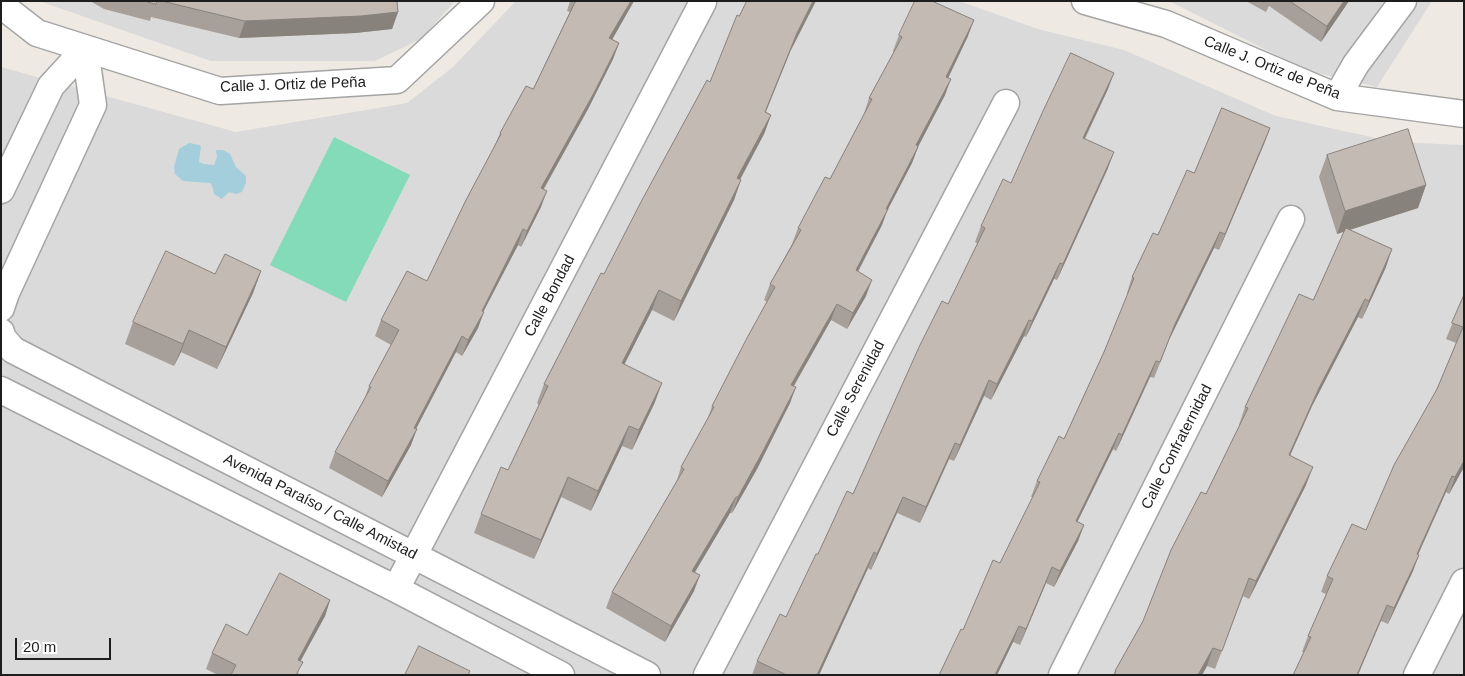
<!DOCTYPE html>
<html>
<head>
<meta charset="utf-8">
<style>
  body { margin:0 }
  #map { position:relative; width:1465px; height:676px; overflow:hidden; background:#eeeae3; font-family:Helvetica,sans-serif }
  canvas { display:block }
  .frame { position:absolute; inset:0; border:2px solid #1d1d1d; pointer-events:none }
  .scale { position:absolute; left:15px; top:638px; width:96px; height:22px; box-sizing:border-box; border:2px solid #1d1d1d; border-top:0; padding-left:6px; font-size:15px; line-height:18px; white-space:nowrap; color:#1d1d1d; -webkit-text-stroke:4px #fff; paint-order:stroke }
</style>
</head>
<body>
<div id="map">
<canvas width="1465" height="676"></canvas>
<div class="frame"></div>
<div class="scale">20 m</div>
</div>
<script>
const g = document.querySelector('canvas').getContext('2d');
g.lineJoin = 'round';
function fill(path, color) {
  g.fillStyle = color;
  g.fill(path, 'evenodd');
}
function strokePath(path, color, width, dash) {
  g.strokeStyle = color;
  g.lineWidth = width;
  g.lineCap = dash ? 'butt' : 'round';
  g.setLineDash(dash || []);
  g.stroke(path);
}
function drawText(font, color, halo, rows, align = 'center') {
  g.font = font + ' Helvetica,sans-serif';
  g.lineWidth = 4;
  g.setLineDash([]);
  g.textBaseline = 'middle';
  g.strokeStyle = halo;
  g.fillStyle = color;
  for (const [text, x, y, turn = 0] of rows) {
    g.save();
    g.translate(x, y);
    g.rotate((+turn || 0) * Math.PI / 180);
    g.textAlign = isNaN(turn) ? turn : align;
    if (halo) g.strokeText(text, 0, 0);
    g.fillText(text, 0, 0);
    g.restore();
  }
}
fill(new Path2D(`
  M39 1H455L421 39 375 61H211Z
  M516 1H959L1038 29 1124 50 1276 116 1394 142 1464 145V675H1V67L236 132 407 103 453 67Z
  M1169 1H1432L1377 87 1306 70Z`), '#dbdada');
fill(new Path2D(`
  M334 137 410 175 346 302 270 265Z`), '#83dbba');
fill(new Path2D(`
  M189 143 200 145 201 147 199 162 204 164 214 165 217 157 216 150H223L230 154 236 167 246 176V183L242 192 236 194 229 192 222 199 214 194 212 185 210 183 183 181 175 174 174 167 179 149Z`), '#a4cedb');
const minor = new Path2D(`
  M1085 1 1166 24 1337 97 1464 114
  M1 5 37 33 220 91 397 80 481 1
  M1337 97 1356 64 1403 1
  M1 190 51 86 85 49
  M1 308 6 293 93 105 85 49
  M1 332 2 337 13 350 647 675
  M1 390 396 589 561 675
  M396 589 703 2
  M707 675 1006 103
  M1062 675 1291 219
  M1417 675 1464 582`);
strokePath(minor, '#a4a4a4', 29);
strokePath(minor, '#fff', 26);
fill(new Path2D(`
  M90 1H397L398 12 392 29 355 33 239 38 151 17 150 21 104 9Z
  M570 1H634L612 39 619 43 613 59 588 109 544 189 541 207 521 247 518 245 483 312 478 328 462 356 456 352 416 429 411 445 382 497 329 468 335 452 364 400 369 386 391 345 375 336 381 320 427 281 495 145 500 133 533 89 570 12 567 11Z
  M1246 1H1349L1321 42 1269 6 1266 12Z
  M739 16 790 52 766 112 771 115 764 134 740 180 734 200 674 321 652 310 624 364 655 402 632 450 622 446 591 511 561 497 534 559 474 533 481 514 508 470 539 405 537 403 544 384 710 82Z
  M899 35 968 36 948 78 945 95 918 147 912 163 887 211 882 225 858 272 866 296 847 329 831 320 794 386 790 403 757 469 732 513H730L695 572 694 591 665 642 606 608 612 592 676 483 681 467 707 421 712 406 767 302 764 300 770 284 792 244 798 228 830 179 864 114 869 98 894 52 893 51Z
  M1108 89 1085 139 1108 168 1057 280 1054 279 1026 337 1024 336 991 400 984 396 954 461 949 459 920 523 897 513 871 570 868 568 819 675H752L757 661 786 617 818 554 853 494 978 244 975 242 981 226 1011 183Z
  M1270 128 1264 144 1219 250 1214 248 1169 340 1154 378 1150 377 1116 451 1113 449 1077 522 1084 525 1078 541 1054 587 1046 583 1020 645 1013 642 997 675H939L1000 563 1033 497H1031L1037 481 1064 439 1104 352 1128 294 1127 293 1132 277 1194 173Z
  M1327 155 1426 185 1418 208 1349 230 1386 267 1362 319 1358 317 1312 406 1290 456 1306 485 1249 599 1243 596 1215 669 1207 666 1202 675H1113L1115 671 1143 621 1240 425H1239L1245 407 1313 300 1345 231 1337 234 1319 177Z
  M261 271 253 293 217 369 181 352 174 366 125 344 133 322 215 274Z
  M1464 295V467L1449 494 1446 492 1418 555 1413 571 1388 624 1381 621 1304 652H1302L1308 636 1326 594 1321 592 1327 576 1366 530 1437 389 1456 343 1446 339Z
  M330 600 325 616 300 661 298 675H218L206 669 212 653 247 635Z`), '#a7a09a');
fill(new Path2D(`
  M631 1H634L604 54 609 38Z
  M813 1H816L790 52 758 131 797 33Z
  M1344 1H1349L1321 42 1327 26Z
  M398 12 392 29 355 33 239 38 245 21Z
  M974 20 968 36 941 93 946 77Z
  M619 43 613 59 588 109 535 204 541 188Z
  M1114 73 1108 89 1077 154 1083 138Z
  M951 79 945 95 910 162 916 145Z
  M771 115 764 134 730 198 737 178Z
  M1270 128 1264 144 1219 250 1225 234Z
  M918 147 912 163 887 211 882 225 850 286 856 270 886 209Z
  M1114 152 1108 168 1057 280 1063 264Z
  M741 180 734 200 674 321 681 301Z
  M1426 185 1418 208 1337 234 1345 211Z
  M547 191 541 207 521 247 527 231Z
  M523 229 518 245 479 320 484 312 478 328 462 356 468 340 482 311Z
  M1220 232 1214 248 1169 340 1154 378 1175 324Z
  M1392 249 1386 267 1362 319 1369 301Z
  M1060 263 1054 279 1026 337 1032 321Z
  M261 271 253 293 217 369 226 347Z
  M872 280 866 296 847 329 853 313Z
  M659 290 652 310 615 383 622 363Z
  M1365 299 1358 317 1312 406 1282 473 1289 455 1319 388Z
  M837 304 831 320 785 401 791 385Z
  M1029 320 1024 336 991 400 997 384Z
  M189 330 181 352 174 366 183 344Z
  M462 336 456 352 408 444 414 428Z
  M1156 361 1150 377 1116 451 1122 435Z
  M989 380 984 396 954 461 960 445Z
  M662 383 655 402 632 450 639 430Z
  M796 387 790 403 757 469 732 513 738 497Z
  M629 426 622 446 591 511 598 491Z
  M417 429 411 445 382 497 388 481Z
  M1119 433 1113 449 1070 537 1076 521Z
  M955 443 949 459 920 523 926 507Z
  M1464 461V467L1449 494 1455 477Z
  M1313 467 1306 485 1249 599 1256 581Z
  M1452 476 1446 492 1411 570 1417 554Z
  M568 477 561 497 534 559 541 540Z
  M736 497 730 513 686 587 692 571Z
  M903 497 897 513 871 570 877 554Z
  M1084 525 1078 541 1054 587 1060 571Z
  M874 552 868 568 819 675H817Z
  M1419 555 1413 571 1388 624 1394 608Z
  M1052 567 1046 583 1020 645 1026 629Z
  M700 575 694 591 665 642 671 626Z
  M330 600 325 616 293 675 298 660Z
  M1387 605 1381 621 1358 675H1357Z
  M1019 626 1013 642 997 675H995Z
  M1213 648 1207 666 1202 675H1198Z`), '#88827d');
const building = new Path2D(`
  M145 1H157L156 4Z
  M162 1H397L398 12 361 16 245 21Z
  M576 1H631L609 38 619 43 594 93 541 188 547 191 527 231 523 229 482 311 484 312 468 340 462 336 414 428 417 429 388 481 335 452 371 387 369 386 399 330 381 320 407 271 427 281 466 200 501 134 500 133 526 86 533 89Z
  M747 1H813L797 33 765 112 771 115 737 178 741 180 681 301 659 290 622 363 662 383 639 430 629 426 598 491 568 477 541 540 481 514 501 467 508 470 548 386 544 384 601 273 604 274 642 200 707 80 710 82 737 15 739 16Z
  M915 1H932L974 20 946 77 951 79 916 145 918 147 886 209H888L856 270 872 280 853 313 837 304 791 385 796 387 762 453 738 497H736L692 571 700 575 671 626 612 592 684 469 681 467 714 407 712 406 747 338 775 287 770 284 801 230 798 228 825 177 830 179 872 99 869 98 902 37 899 35Z
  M1290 1H1344L1327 26Z
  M1071 53 1114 73 1083 138 1114 152 1063 264 1060 263 1032 321 1029 320 997 384 989 380 960 445 955 443 926 507 903 497 877 554 874 552 817 675H787L757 661 780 614 786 617 816 554H818L847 491 853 494 920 345 942 301 948 304 985 228 981 226 1003 179 1011 183 1043 111Z
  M1222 108 1270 128 1225 234 1220 232 1175 324 1160 362 1156 361 1122 435 1119 433 1076 521 1084 525 1060 571 1052 567 1026 629 1019 626 995 675H939L961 629 963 630 993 560 1000 563 1040 482 1037 481 1059 436 1064 439 1104 352 1134 278 1132 277 1153 233 1158 235 1187 170 1194 173Z
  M1408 129 1426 185 1345 211 1327 155Z
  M1346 228 1392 249 1369 301 1365 299 1319 388 1289 455 1313 467 1256 581 1249 578 1222 651 1213 648 1198 675H1114L1116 671H1115L1143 621 1171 550 1201 492 1206 494 1248 408 1245 407 1299 294 1313 300Z
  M166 251 215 274 225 254 261 271 226 347 189 330 183 344 133 322Z
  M1464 295V461L1455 477 1452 476 1417 554 1419 555 1394 608 1387 605 1357 675H1293L1311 637 1308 636 1333 579 1327 576 1352 524 1366 530 1394 465 1437 389 1463 327 1452 323Z
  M280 573 330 600 298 660 303 662 296 675H231L236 665 212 653 226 624 247 635Z
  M419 646 470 671 468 675H405Z`);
fill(building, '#c2bab3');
strokePath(building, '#88827d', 1);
drawText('15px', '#1d1d1d', '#fff', [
  ["Calle J. Ortiz de Peña",1272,68,22],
  ["Calle J. Ortiz de Peña",293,85,-2],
  ["Calle Bondad",550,296,-62],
  ["Calle Serenidad",856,389,-62],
  ["Calle Confraternidad",1177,447,-63],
  ["Avenida Paraíso / Calle Amistad",320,507,27]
]);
</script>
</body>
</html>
